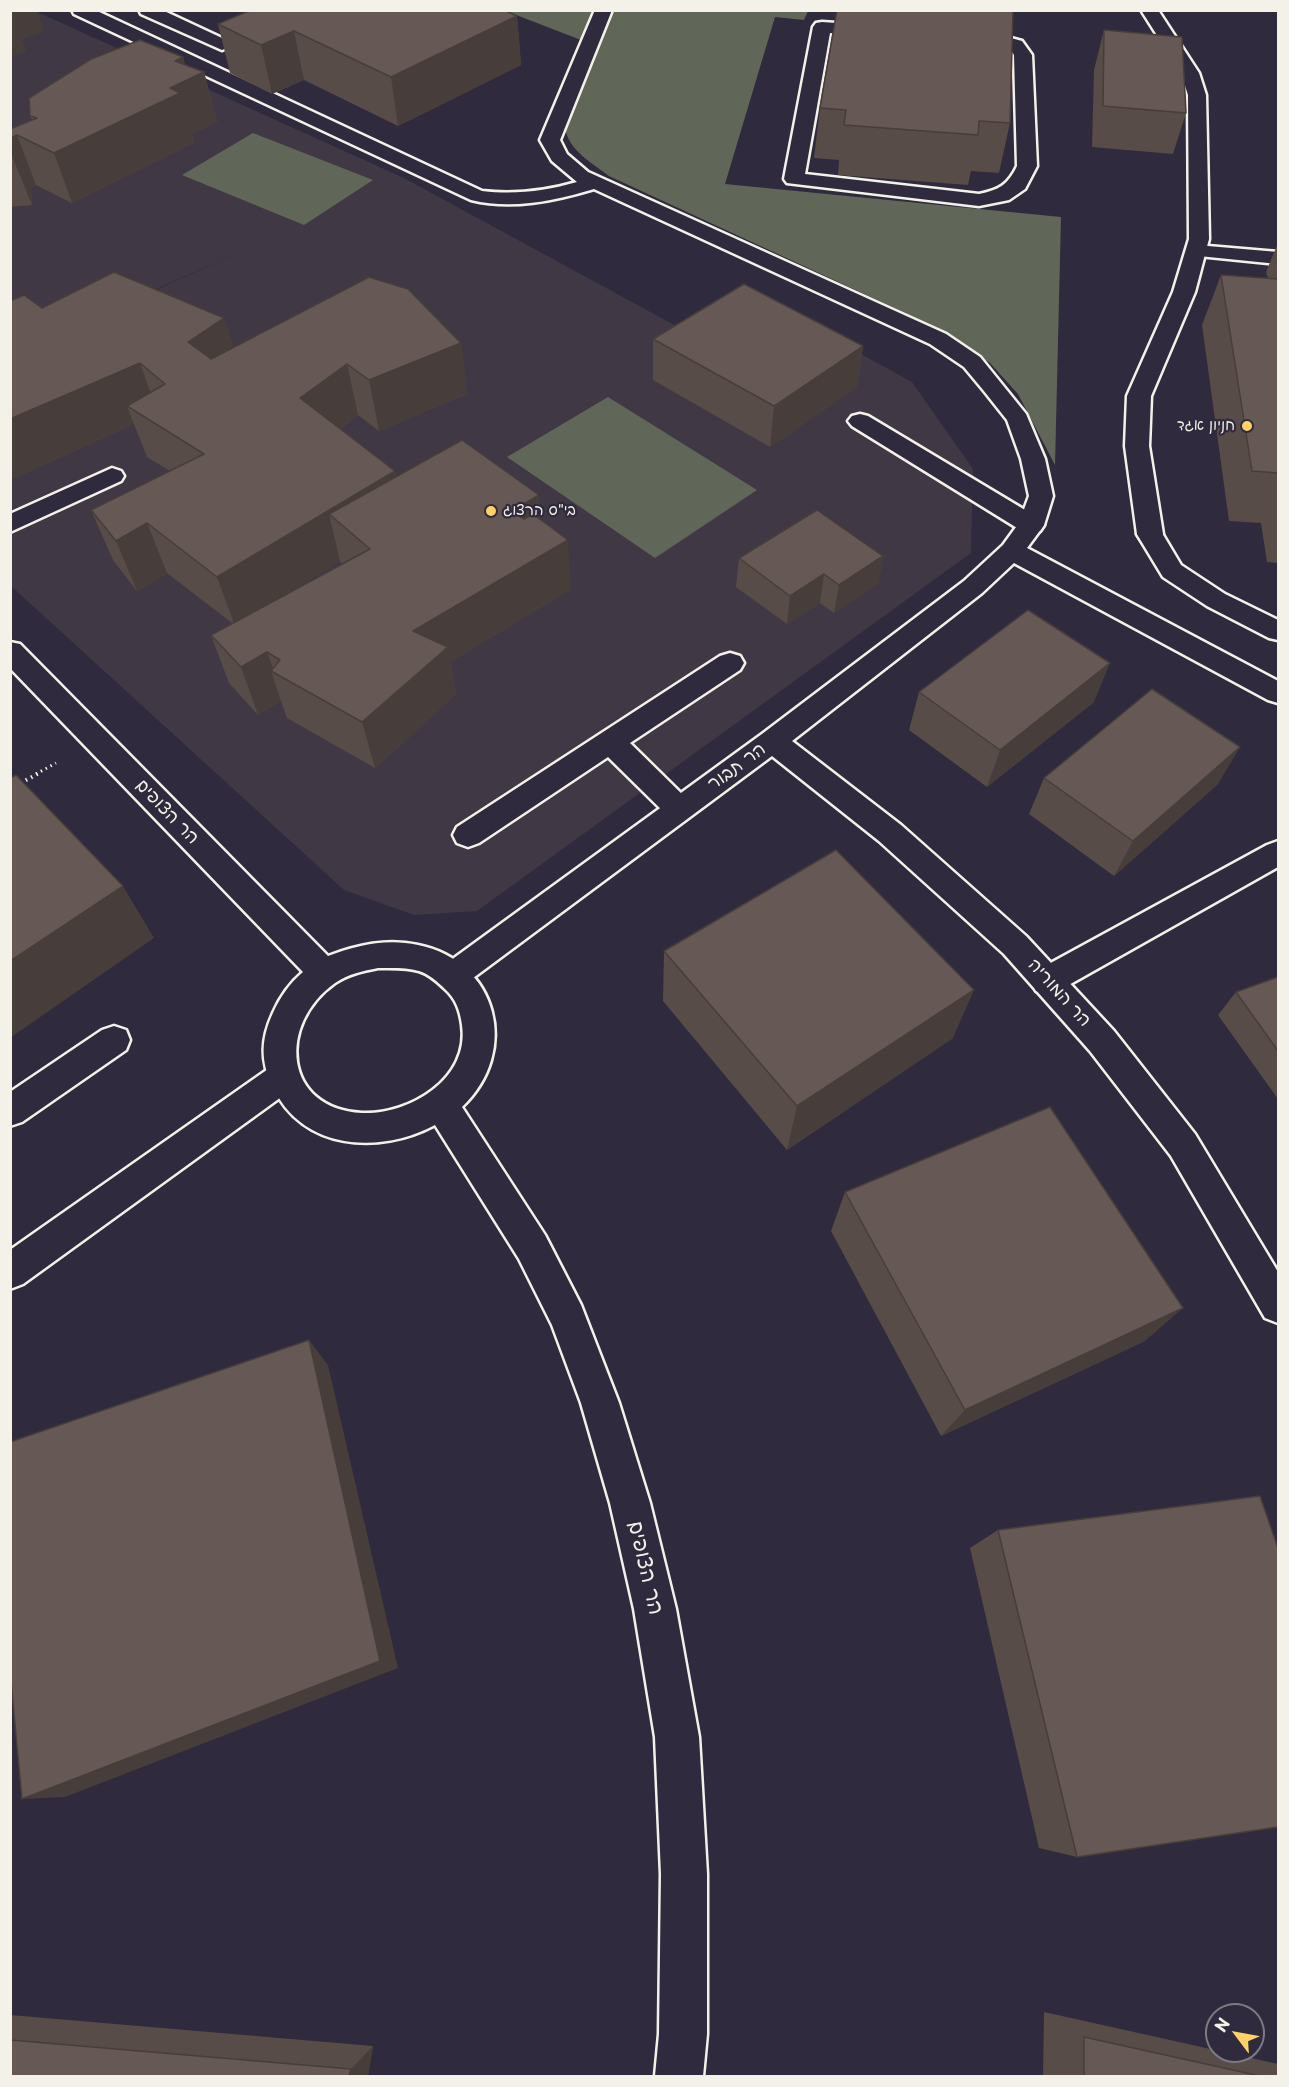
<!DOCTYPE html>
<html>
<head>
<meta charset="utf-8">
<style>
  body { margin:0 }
  #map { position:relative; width:1289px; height:2087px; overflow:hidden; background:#2f2a3d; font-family:"Playpen Sans",sans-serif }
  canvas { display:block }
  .frame { position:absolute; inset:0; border:12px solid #f4f1e8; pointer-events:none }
  .north { position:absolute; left:1205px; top:2003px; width:60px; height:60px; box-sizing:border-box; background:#2f2a3d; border:2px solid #7e7a81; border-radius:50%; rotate:302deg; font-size:16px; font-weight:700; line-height:24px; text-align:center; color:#f4f1e8 }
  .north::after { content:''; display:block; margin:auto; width:21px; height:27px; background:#ffd166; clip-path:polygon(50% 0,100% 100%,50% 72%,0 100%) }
</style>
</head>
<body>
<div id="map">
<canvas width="1289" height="2087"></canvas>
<div class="frame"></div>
<div class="north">N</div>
</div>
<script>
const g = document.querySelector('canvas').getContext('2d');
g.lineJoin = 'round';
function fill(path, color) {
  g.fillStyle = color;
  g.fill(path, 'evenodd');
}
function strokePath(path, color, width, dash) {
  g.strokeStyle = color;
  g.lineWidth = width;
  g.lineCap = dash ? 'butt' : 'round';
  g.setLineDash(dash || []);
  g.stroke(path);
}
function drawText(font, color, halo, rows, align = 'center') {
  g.font = font + ' "Playpen Sans","Playpen Sans Hebrew",sans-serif';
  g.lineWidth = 4.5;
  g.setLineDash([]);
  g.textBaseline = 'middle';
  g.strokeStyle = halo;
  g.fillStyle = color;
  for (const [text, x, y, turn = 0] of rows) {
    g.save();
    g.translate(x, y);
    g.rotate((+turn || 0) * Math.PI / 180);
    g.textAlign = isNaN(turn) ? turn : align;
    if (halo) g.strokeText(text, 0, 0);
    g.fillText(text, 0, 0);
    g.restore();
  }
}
fill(new Path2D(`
  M11 11H35L404 178 700 339 763 300 912 382 973 469 971 553 477 911 414 915 344 890 11 586 10 355 256 245 11 353Z`), '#403844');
fill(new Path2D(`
  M506 11H599L586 42Z
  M611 11H808L804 20 775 17 725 184 1061 217 1055 465 1018 394 990 363 940 329 609 176C595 165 573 153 567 135 558 110 600 36 611 11Z
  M253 133 373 180 304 225 182 175Z
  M608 397 757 490 655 558 507 457Z`), '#606759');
const lane = new Path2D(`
  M139 10H162L222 38 284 10H307L305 14 222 50 141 14Z
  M822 22 996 34 1022 41 1032 55 1037 166 1025 189 1009 200 979 206 787 183 784 179 813 27 816 23ZM830 33 995 44 1010 49 1014 55 1017 166C1008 185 999 190 979 194L805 174Z
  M1196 245 1278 252V264L1189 255 1186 251 1189 247Z
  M860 414 868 416 1040 519 1044 525 1040 531 1031 533 1022 531 852 426 848 421 852 416Z
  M112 468 121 471 124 476 121 481 10 532V514Z
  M1150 526 1159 528 1181 565 1225 594 1278 620V640L1269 638 1207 606 1163 577 1137 534 1141 528Z
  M730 653 740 656 744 663 740 670 630 743 689 801 694 809 689 817 679 820 669 817 608 757 479 843 468 847 457 843 453 835 457 827 720 656Z
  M1278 841V867L1058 991 1047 994 1036 991 1031 981 1036 971 1267 845Z
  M114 1026 126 1030 130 1040 126 1050 22 1122 10 1126V1092L102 1030Z
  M283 1062 295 1067 300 1077 295 1087 23 1284 10 1289V1250L271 1067Z`);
const street = new Path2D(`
  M72 10H95L482 191C515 195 546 191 577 182L552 161 540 140 595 10H612L560 140 567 154 588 172 946 334 980 357 1026 414 1045 459 1053 496 1044 525 1027 548 1278 681V703L1268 700 1014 563 982 593 792 741 901 825 1026 936 1114 1031 1195 1134 1278 1272V1323L1265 1318 1171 1156 1090 1051 1004 954 879 841 772 756 465 984 454 988 443 984 438 975 443 966 762 734 964 581 1003 545 1019 523 1029 496 1021 459 1007 420 984 391 964 367 930 344 594 189C554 201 512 210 471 200L74 14Z
  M1141 10H1158L1199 73 1206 95 1209 239 1195 292 1151 396 1149 446 1163 534 1159 540 1150 542 1141 540 1137 534 1125 446 1127 396 1173 292 1189 239 1188 95 1181 73Z`);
const secondary = new Path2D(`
  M10 642 20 644 328 956C357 945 387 938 418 945 497 961 521 1051 462 1107L545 1235 581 1305 619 1403 650 1503 676 1609 699 1737 707 1874V2034L703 2076H655L659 2034 661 1874 655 1737 634 1609 610 1503 581 1403 552 1325 519 1259 435 1125C379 1155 302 1150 273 1087 260 1061 261 1039 273 1013 280 997 290 983 303 972L10 668ZM378 968C391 968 406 967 419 971 429 974 438 982 445 989 456 999 460 1010 462 1025 470 1079 409 1115 362 1113 283 1109 277 1024 335 983 348 974 363 971 378 968Z`);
strokePath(lane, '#f4f1e8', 5);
strokePath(street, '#f4f1e8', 5);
strokePath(secondary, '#f4f1e8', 5);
strokePath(new Path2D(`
  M36 774 56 763`), '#f4f1e8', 3, [1.5, 4]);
strokePath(new Path2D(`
  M10 789 39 773`), '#f4f1e8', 4, [1.5, 4.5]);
fill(lane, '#2f2a3d');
fill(street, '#2f2a3d');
fill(secondary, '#2f2a3d');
fill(new Path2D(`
  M517 16 521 65 398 126 304 80 272 94 230 73 218 24Z
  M1104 30 1186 113 1173 154 1092 147 1094 70Z
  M183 57 185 65 204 72 217 122 192 134 194 143 72 203 36 185 31 188 32 205 10 207V128L11 129 32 120 30 116Z
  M820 108 1010 123 999 173 971 171 968 185 838 175 839 160 814 158Z
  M1278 243V563L1267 562 1261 523 1229 521 1202 325 1221 275 1268 278 1266 272Z
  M10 301 42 308 224 318 233 348 461 343 467 394 379 431 358 415 340 429 395 471 396 476 541 520 571 589 450 662 456 694 375 768 287 718 281 701 258 715 229 683 211 635 232 623 167 573 137 591 113 560 91 510 170 471 147 457 134 424 10 480ZM340 561 342 564 290 592Z
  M653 339 863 346 857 387 770 447 653 380Z
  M883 556 878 584 834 613 820 603 787 624 736 587 739 558Z
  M919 692 1094 702 987 787 909 730Z
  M1044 778 1218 784 1114 876 1029 814Z
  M664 951 953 1038 787 1150 663 1001Z
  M1278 977V1099L1218 1015 1236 992Z
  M845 1192 1145 1341 941 1436 831 1231Z
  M998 1530 1077 1857 1039 1848 970 1548Z
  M1044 2012 1278 2064V2076H1043Z
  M10 2015 373 2046 368 2076H10Z`), '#584c48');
fill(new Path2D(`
  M10 10H37L44 32 22 39 26 51 10 57Z
  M517 16 521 65 398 126 391 77Z
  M294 31 304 80 272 94 261 45Z
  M183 57 189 79 204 72 217 122 192 134 194 143 72 203 54 153 170 88 175 61Z
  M10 128 14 137 17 135 36 185 31 188 32 205 10 151Z
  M224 318 239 369 205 393 188 342Z
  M461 343 467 394 379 431 369 380Z
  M863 346 857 387 770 447 774 406Z
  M140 363 158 414 127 406 134 424 10 480V419Z
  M347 364 358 415 313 449 300 398Z
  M395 471 405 521 329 514 340 561 235 626 217 577Z
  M539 495 543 545 512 511Z
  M147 523 167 573 137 591 116 541Z
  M568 540 571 589 450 662 456 694 375 768 362 722 413 631Z
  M883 556 878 584 834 613 839 585Z
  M824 574 820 603 787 624 790 596Z
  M267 652 275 673 271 671 281 701 258 715 241 667Z
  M1110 663 1094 702 987 787 1000 750Z
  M1240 747 1218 784 1114 876 1133 841Z
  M123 886 154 938 10 1038V961Z
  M974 990 953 1038 787 1150 797 1106Z
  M1183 1308 1145 1341 941 1436 965 1410Z
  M309 1340 328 1365 398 1668 65 1797 22 1799Z
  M373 2046 368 2076H349L351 2069Z`), '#473e3b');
const building = new Path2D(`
  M251 10H504L517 16 391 77 294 31 261 45 218 24Z
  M837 10H1013L1010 123 979 121 978 135 844 125 846 110 820 108Z
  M1104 30 1182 37 1186 113 1103 106Z
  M140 40 183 57 175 61 204 72 170 88 180 93 54 153 17 135 11 138 12 155H10V129L37 118 30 116 29 98 91 59Z
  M114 272 224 318 188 342 211 359 369 277 408 289 461 343 369 380 347 364 300 398 395 471 217 577 147 523 116 541 91 510 204 454 127 406 165 384 140 363 10 419V301L24 295 42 308Z
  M1221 275 1278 279V473L1252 471Z
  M744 284 863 346 774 406 653 339Z
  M462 440 539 495 512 511 524 519 533 514 568 540 413 631 448 647 362 722 271 671 280 660 267 652 241 667 211 635 370 549 329 514Z
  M817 510 883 556 839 585 824 574 790 596 739 558Z
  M1028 610 1110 663 1000 750 919 692Z
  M1152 689 1240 747 1133 841 1044 778Z
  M16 775 123 886 10 961V778Z
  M836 850 974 990 797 1106 664 951Z
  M1278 977V1051L1236 992Z
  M1050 1107 1183 1308 965 1410 845 1192Z
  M309 1340 380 1661 22 1799 10 1671V1442Z
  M1260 1496 1278 1548V1827L1077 1857 998 1530Z
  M1084 2037 1260 2076H1084Z
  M10 2040 351 2069 349 2076H10Z`);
fill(building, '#665854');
strokePath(building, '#473e3b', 1.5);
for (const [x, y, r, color] of [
  [1247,426,6,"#ffd166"],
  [491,511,6,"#ffd166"]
]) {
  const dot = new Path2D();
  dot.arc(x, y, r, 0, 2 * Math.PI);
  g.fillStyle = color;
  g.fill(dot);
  strokePath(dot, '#2f2a3d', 2);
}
drawText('15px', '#f4f1e8', '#2f2a3d', [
  ["חניון אגד",1235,426],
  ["בי\"ס הרצוג",503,511,"left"]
], 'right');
drawText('18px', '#f4f1e8', '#2f2a3d', [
  ["הר תבור",737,767,-36],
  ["הר הצופים",167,812,46],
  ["הר המוריה",1059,993,48]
]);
drawText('21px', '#f4f1e8', '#2f2a3d', [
  ["הר הצופים",645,1568,77]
]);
</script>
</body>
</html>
